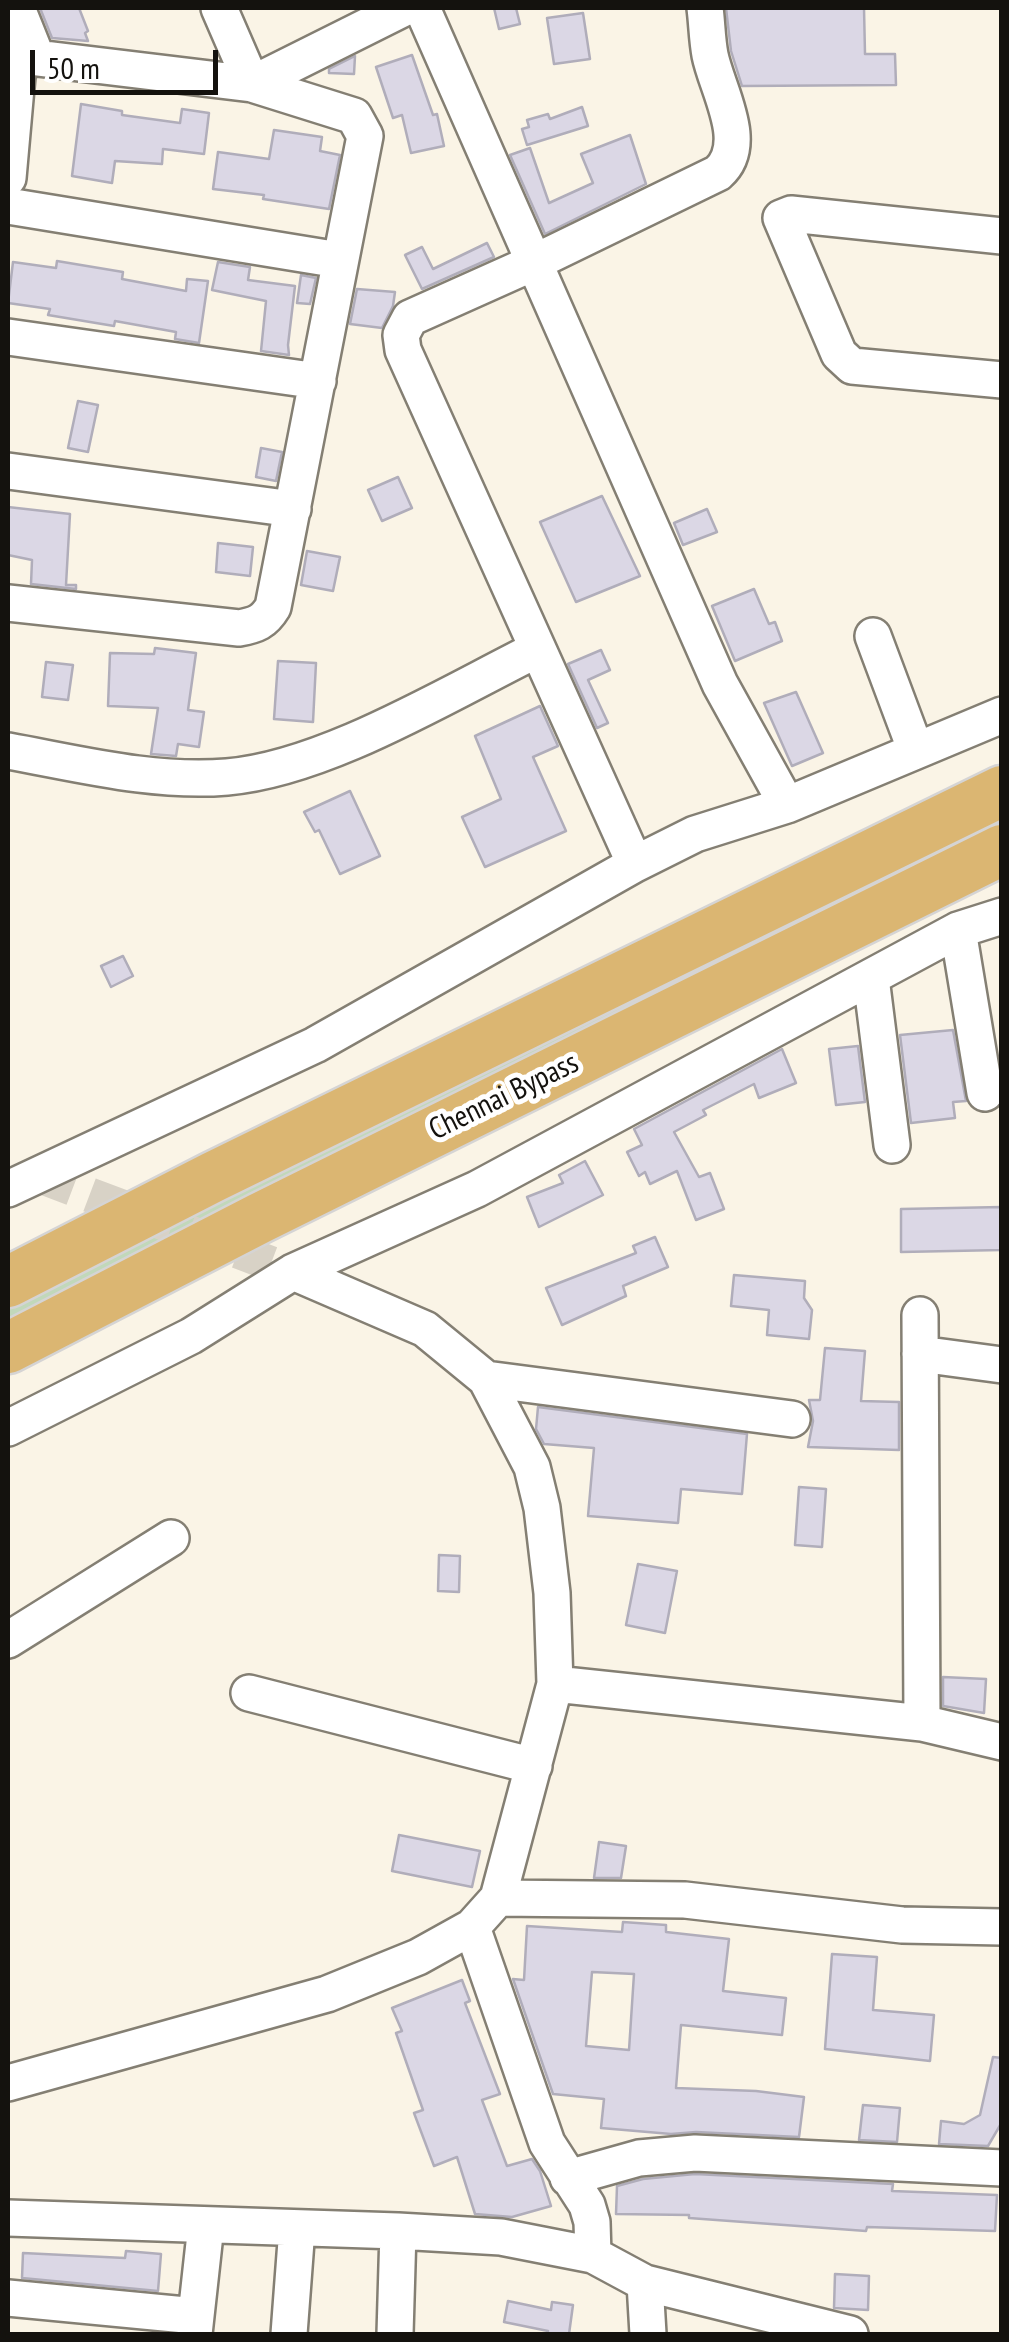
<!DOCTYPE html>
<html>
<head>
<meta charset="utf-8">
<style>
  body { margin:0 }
  #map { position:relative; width:1009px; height:2342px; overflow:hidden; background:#faf4e6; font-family:"PT Sans Narrow",sans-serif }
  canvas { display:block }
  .frame { position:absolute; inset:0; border:10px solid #14120e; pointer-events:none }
  .scale { position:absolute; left:30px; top:50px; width:188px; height:45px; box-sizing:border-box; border:5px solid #14120e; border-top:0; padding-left:12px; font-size:30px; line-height:35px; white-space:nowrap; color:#14120e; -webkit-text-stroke:8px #fff; paint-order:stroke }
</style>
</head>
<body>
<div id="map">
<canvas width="1009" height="2342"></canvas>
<div class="frame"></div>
<div class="scale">50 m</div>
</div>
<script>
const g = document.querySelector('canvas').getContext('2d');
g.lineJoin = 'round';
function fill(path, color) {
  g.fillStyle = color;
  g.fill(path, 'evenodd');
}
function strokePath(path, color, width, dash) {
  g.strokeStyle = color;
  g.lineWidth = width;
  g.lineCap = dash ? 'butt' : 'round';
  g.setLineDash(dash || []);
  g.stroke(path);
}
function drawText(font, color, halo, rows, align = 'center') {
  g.font = font + ' "PT Sans Narrow",sans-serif';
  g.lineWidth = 10;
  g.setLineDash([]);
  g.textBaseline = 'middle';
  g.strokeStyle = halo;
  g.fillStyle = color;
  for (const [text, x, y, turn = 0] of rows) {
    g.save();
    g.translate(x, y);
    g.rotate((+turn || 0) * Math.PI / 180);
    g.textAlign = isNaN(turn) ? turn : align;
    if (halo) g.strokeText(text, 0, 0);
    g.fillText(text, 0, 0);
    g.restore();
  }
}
fill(new Path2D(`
  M1001 805V832L8 1332V1301Z`), '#c1d8ba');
const building = new Path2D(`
  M40 8H79L88 31 85 33 88 41 52 38Z
  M494 8H516L520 24 499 29Z
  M726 8H864L865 54H895L896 85 742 86 731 51Z
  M583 13 590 59 554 64 547 18Z
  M412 55 433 115 437 114 444 146 411 153 402 115 393 118 376 67Z
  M355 56 354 74 329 73V69Z
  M81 104 122 111V115L180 123 182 109 209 113 204 154 163 149 162 164 115 161 112 183 72 176Z
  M582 107 588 126 527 145 522 129 529 127 527 120 548 114 550 119Z
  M274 130 322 137 320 151 340 155 329 209 263 199 264 195 213 189 218 152 269 159Z
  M630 135 646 184 545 234 510 155 530 148 549 203 593 183 581 154Z
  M487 243 494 257 422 289 405 255 422 247 433 269Z
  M57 261 123 272 122 279 186 291 187 279 208 281 199 343 175 339 176 332 115 321 114 326 48 315 50 309 8 303 13 262 56 268Z
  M218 262 250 267 248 280 295 286 288 345 289 355 261 351 266 301 212 290Z
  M301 275 316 278 310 304 297 303Z
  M357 289 395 292 393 306 382 328 350 324Z
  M78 401 98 405 88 452 68 448Z
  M261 448 282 452 276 481 256 477Z
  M398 477 412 508 382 521 368 490Z
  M602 496 640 576 576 602 540 522Z
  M8 507 70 514 66 585H76V589L31 584 32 560 8 555Z
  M707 509 717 532 683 545 674 523Z
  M218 543 253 547 250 576 216 572Z
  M307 551 340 557 333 591 301 585Z
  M754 589 769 624 775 622 782 641 735 661 712 606Z
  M155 648 196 653 188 710 204 712 199 747 178 744 176 756 151 754 158 708 108 706 110 653 154 654Z
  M601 650 610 670 588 680 608 723 597 728 568 664Z
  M278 661 316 663 313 722 274 719Z
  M46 662 73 665 68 700 42 697Z
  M796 692 823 753 792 766 764 703Z
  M540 706 558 746 533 757 566 831 485 867 462 817 501 799 475 736Z
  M350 791 380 856 340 874 319 830 315 832 304 812Z
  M123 956 133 976 111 987 101 966Z
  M953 1030 966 1101 953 1102 955 1118 911 1123 900 1035Z
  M858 1046 865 1102 836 1105 829 1049Z
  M782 1049 796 1083 759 1098 754 1084 703 1110 706 1115 674 1132 699 1177 710 1173 724 1209 696 1220 677 1171 650 1184 645 1172 639 1176 627 1152 642 1145 634 1129Z
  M585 1161 603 1195 539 1227 527 1197 563 1183 559 1175Z
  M1002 1207V1250L901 1252V1209Z
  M655 1237 668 1267 623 1286 626 1296 562 1325 546 1288 636 1253 633 1246Z
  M734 1275 805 1281 804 1298 812 1310 809 1339 767 1335 769 1310 731 1306Z
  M825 1348 865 1351 861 1401 899 1402V1450L808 1447 813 1421 809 1400H820Z
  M538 1407 747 1434 742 1494 681 1489 678 1523 588 1516 594 1448 544 1444 536 1429Z
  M799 1487 826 1489 822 1547 795 1545Z
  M439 1555 460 1556 459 1592 438 1591Z
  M638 1564 677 1571 665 1633 626 1625Z
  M943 1677 986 1679 984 1713 943 1706Z
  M399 1835 480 1851 472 1887 392 1871Z
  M599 1842 626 1846 621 1878H594Z
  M623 1922 666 1925V1932L729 1939 723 1991 786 1998 782 2035 681 2025 676 2088 756 2091 804 2097 799 2137 696 2132 671 2134 601 2128 604 2099 553 2094 513 1979 524 1980 527 1926 622 1932ZM592 1972 634 1974 629 2050 586 2046Z
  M832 1954 877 1957 873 2010 934 2015 930 2061 825 2049Z
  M462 1980 470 2001 465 2003 500 2094 482 2100 507 2166 532 2159 540 2171 551 2206 512 2217 475 2214 457 2157 434 2166 414 2113 423 2110 396 2033 402 2031 392 2008Z
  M993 2057 1002 2058V2122L988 2146 939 2144 941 2121 964 2124 980 2115Z
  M863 2105 900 2108 897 2142 859 2140Z
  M695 2174 893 2184 892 2191 997 2195 995 2231 867 2227 866 2231 689 2218V2215L616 2214 617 2186 643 2179Z
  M126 2251 161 2254 158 2291 22 2278 23 2253 125 2258Z
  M835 2274 869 2276 868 2310 834 2308Z
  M508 2301 551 2310 552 2302 573 2305 569 2334H547L548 2331 504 2322Z`);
fill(building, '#dbd7e5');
strokePath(building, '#b0adba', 2.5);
strokePath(new Path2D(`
  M40 1176 293 1272`), '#d8d2c6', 35, [35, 18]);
const minor = new Path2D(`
  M17 8 37 58
  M422 8 720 684 787 805
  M8 51 37 58 252 84 404 8
  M8 178 19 54
  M8 206 339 260
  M1002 236 791 214 781 218 839 354 852 366 1002 380
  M8 337 318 381
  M8 471 293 509
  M8 603 239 628C256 625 264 622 273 607L365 136 354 116 252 84 219 8
  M873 636 916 751
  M8 751C80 764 154 783 227 777 325 769 449 693 538 649
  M635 864 403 350 401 335 410 318 535 262 718 173C751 144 717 90 710 55 707 39 707 23 705 8
  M958 930 985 1093
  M871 978 892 1145
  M8 1189 315 1045 635 864 695 834 787 805 1002 715
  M920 1315 922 1723
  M920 1354 1002 1365
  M486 1379 792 1419
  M8 1428 191 1336 293 1272 477 1189 958 930 1002 916
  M8 1640 171 1538
  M555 1684 922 1723 1002 1742
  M249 1693 534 1766
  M498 1898 685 1900 902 1925 1002 1927
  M472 1927 547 2143 587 2205 592 2222 593 2255
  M8 2083 327 1994 418 1957 472 1927 498 1898 555 1684 552 1593 542 1508 532 1467 486 1379 425 1329 293 1272
  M568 2178 639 2158 695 2153 1002 2168
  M8 2218 398 2231
  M645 2283 850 2334
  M8 2298 196 2316
  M194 2334 206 2225
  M289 2334 297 2228
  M395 2334 398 2231 501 2237 593 2255 645 2283 648 2334`);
const highway = new Path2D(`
  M8 1282 213 1177 1002 791
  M8 1348 260 1218 1002 850`);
strokePath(minor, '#847f73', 40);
strokePath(highway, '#d5d4d4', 55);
strokePath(minor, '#fff', 35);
strokePath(highway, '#dbb672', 50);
drawText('30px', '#14120e', '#fff', [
  ["Chennai Bypass",504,1097,-26]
]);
</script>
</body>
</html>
